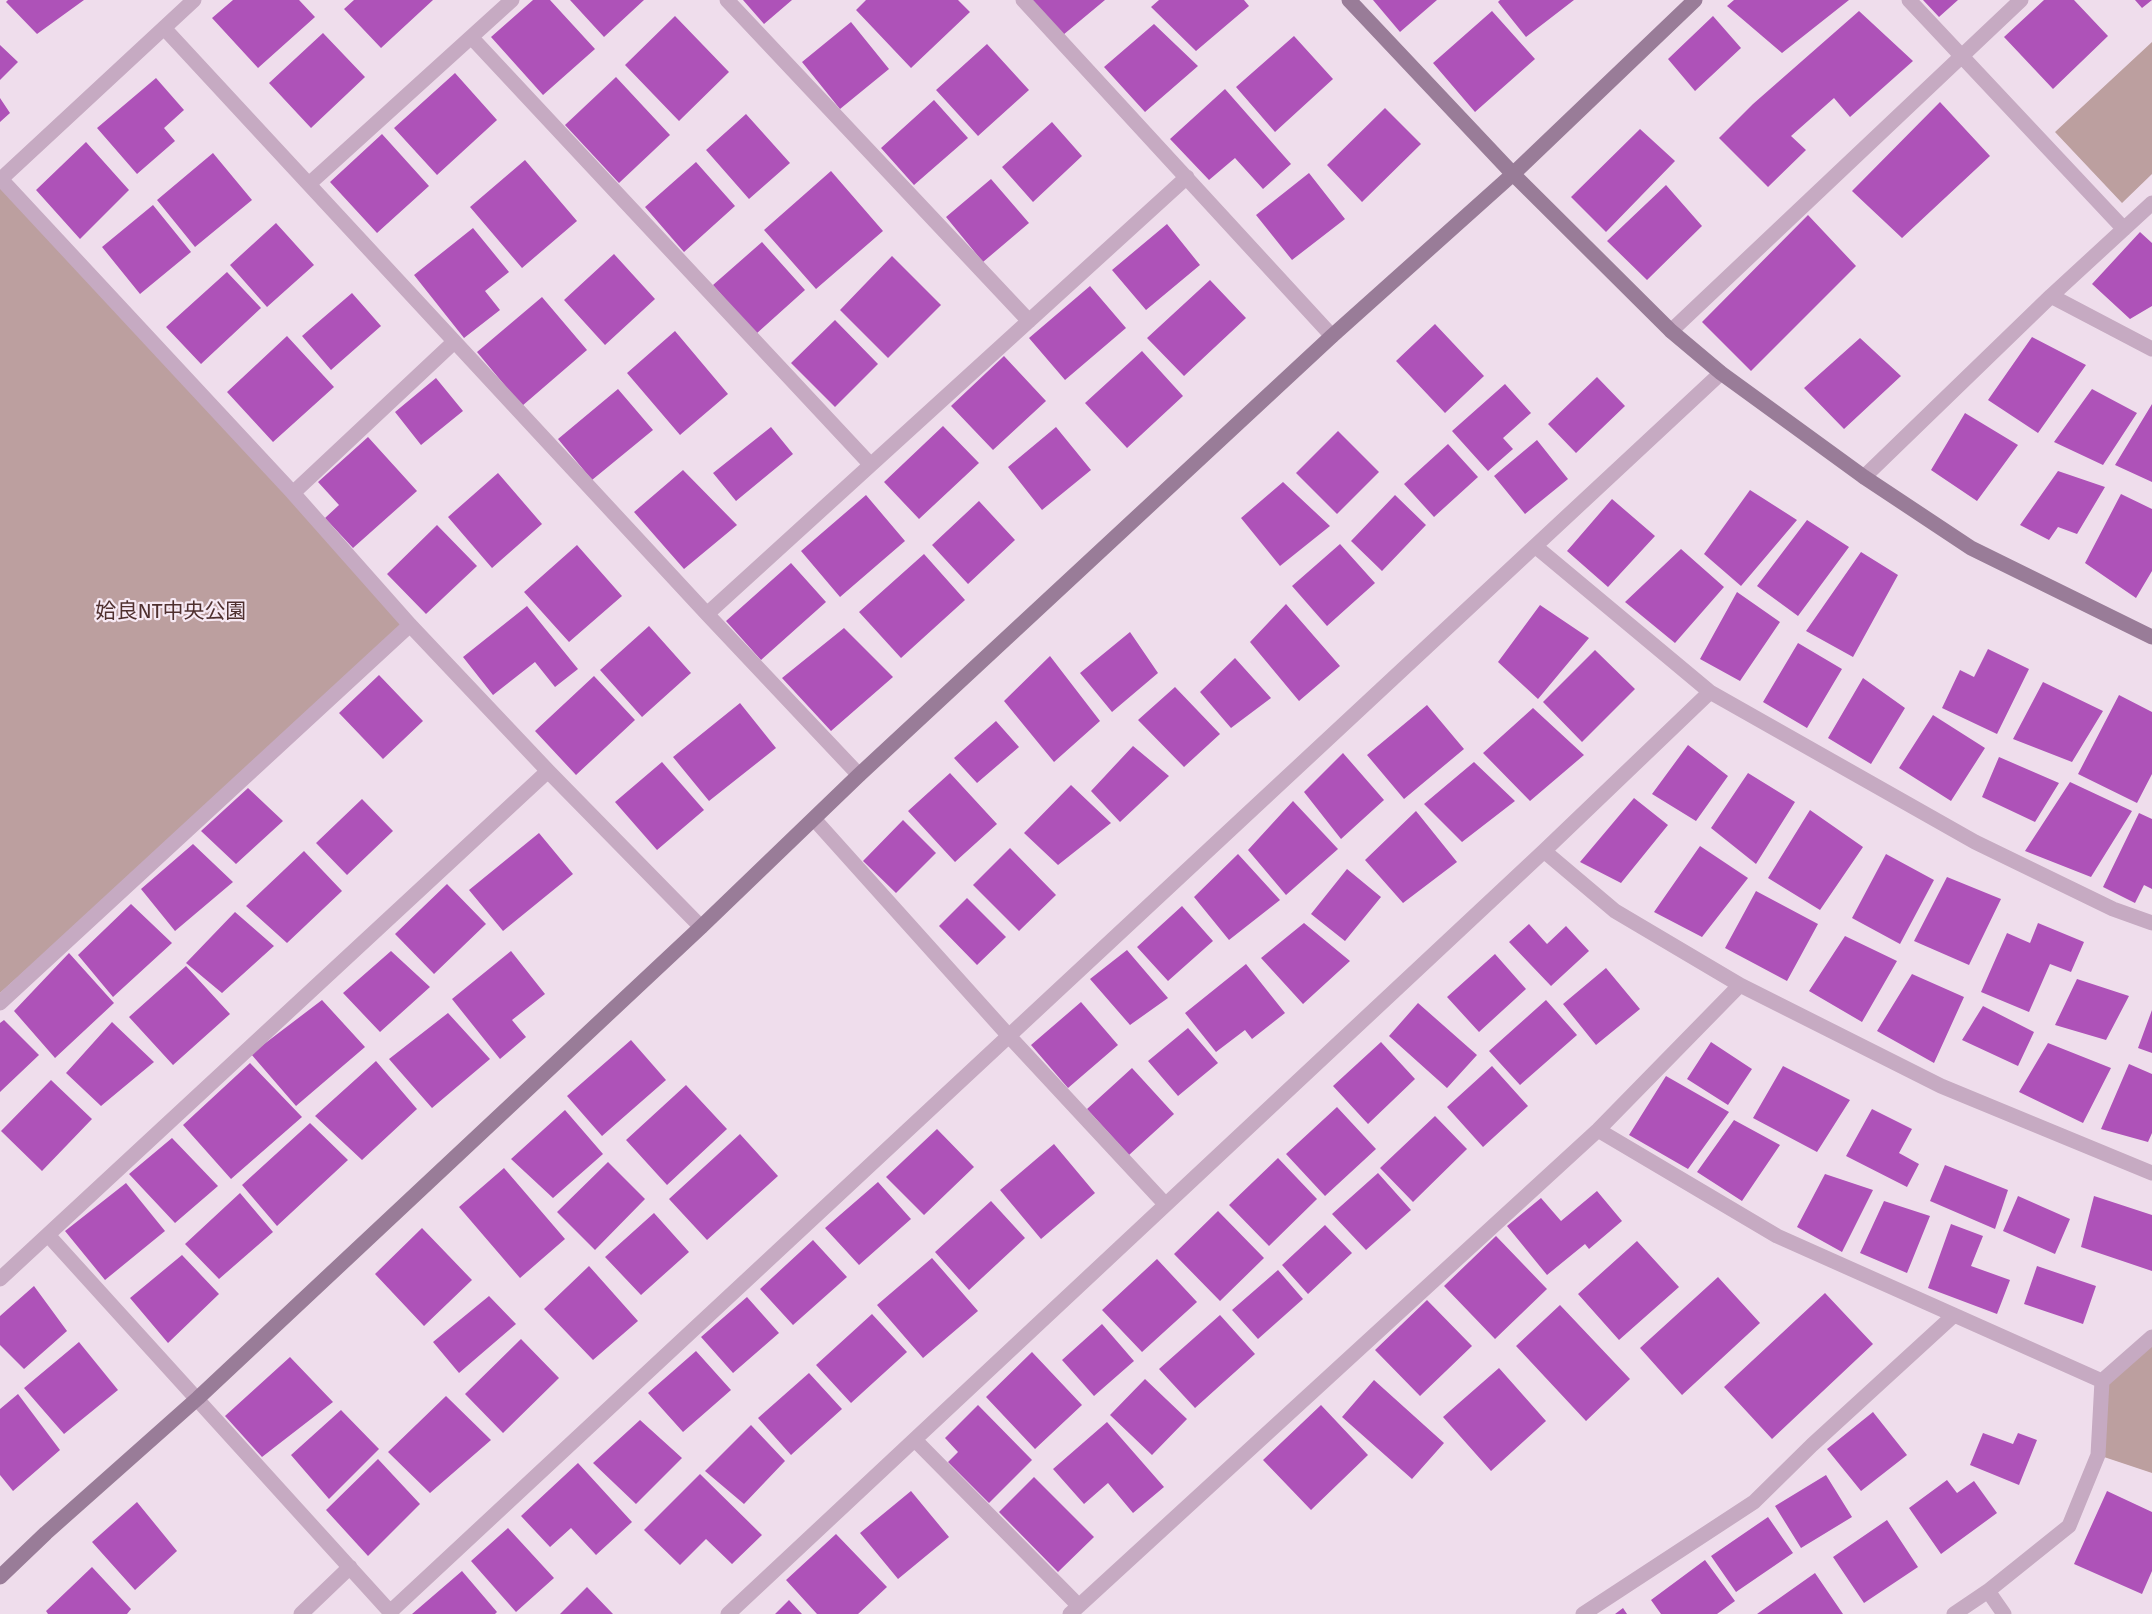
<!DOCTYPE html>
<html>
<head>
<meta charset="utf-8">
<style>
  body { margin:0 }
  canvas { display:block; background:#efddec }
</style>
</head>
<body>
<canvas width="2152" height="1614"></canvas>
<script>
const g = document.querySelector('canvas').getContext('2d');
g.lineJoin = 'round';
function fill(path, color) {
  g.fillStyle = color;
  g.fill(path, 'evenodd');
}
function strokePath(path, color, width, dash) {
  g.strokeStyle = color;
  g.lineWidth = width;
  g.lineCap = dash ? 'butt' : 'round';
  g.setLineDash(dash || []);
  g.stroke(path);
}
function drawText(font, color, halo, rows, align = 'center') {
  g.font = font + ' "Fira Sans","Noto Sans JP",sans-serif';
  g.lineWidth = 4.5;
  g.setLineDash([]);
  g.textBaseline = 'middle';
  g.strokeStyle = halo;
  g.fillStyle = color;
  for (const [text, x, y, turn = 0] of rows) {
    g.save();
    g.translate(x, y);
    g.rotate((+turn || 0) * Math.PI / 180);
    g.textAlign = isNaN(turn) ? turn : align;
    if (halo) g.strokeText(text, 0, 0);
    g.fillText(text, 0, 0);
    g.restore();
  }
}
fill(new Path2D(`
  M2152 42V174L2122 203 2055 132Z
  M0 178 410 625 0 993Z
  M2152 1337V1473L2098 1455 2102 1381Z`), '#bc9f9f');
fill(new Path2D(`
  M8 0H84L37 34 6 2Z
  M233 0H299L315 17 258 68 212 18Z
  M354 0H433L381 48 344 9Z
  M533 0H550L595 49 543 95 491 37Z
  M570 0H644L604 37Z
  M743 0H792L764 24Z
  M866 0H958L970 12 911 68 856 10Z
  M1032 0H1105L1063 35Z
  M1159 0H1244L1249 6 1196 51 1151 7Z
  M1373 0H1437L1400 32Z
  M1500 0H1574L1526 37 1498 2Z
  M1734 0H1849L1782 53 1727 6Z
  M1923 0H1958L1939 17Z
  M2044 0H2074L2108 36 2053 89 2004 37Z
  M2135 0H2152L2142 8Z
  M1492 11 1535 59 1475 112 1433 63Z
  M1859 11 1913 61 1850 117 1834 98 1791 136 1806 150 1768 187 1719 138 1753 104Z
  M675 16 729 72 679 121 625 65Z
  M1713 16 1741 48 1695 91 1668 59Z
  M851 22 889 69 840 109 802 62Z
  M1154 24 1198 66 1145 112 1104 67Z
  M323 33 365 77 311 128 269 83Z
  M1294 36 1333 79 1275 132 1236 87Z
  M987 44 1029 90 978 136 936 90Z
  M0 45 18 62 0 80Z
  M455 73 497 120 437 175 394 128Z
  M616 77 670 135 619 183 565 125Z
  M156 78 184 110 164 128 175 141 137 174 97 128Z
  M1225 89 1291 164 1263 189 1235 158 1209 180 1170 139Z
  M0 98 10 113 0 122Z
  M934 100 968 138 914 185 881 148Z
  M1940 102 1990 156 1902 238 1852 191Z
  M1385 108 1421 144 1362 202 1327 165Z
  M746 114 790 163 749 199 706 150Z
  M1052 122 1082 156 1033 202 1002 167Z
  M1640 129 1675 161 1606 232 1571 197Z
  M382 134 429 186 377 233 330 182Z
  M86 142 129 190 80 239 36 190Z
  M213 153 252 200 195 247 157 200Z
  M525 160 577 221 522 268 470 207Z
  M696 162 735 206 684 252 645 207Z
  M831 171 883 231 816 289 764 230Z
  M1309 173 1345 219 1292 260 1256 215Z
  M991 179 1029 223 983 262 946 217Z
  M1666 185 1702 226 1647 280 1607 241Z
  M153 205 191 252 140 294 102 247Z
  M1808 215 1856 266 1751 371 1702 322Z
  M276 223 314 265 267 307 230 265Z
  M1167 224 1200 265 1146 310 1112 270Z
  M473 228 509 272 485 291 500 310 464 338 414 275Z
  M2140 232 2152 243V306L2130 319 2092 284Z
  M762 242 805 290 756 334 713 285Z
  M614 254 655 299 605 345 564 300Z
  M892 256 941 305 888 358 840 310Z
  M227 272 261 308 201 364 166 327Z
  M1210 280 1246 318 1184 376 1147 338Z
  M1090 286 1126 328 1065 380 1029 338Z
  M352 293 381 326 331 370 302 336Z
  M542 297 587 350 522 406 477 352Z
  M835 320 878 364 835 407 791 363Z
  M1435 324 1484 376 1445 413 1396 361Z
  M675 331 728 394 680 435 627 373Z
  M287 336 334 387 273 442 227 392Z
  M2032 337 2086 365 2038 433 1988 400Z
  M1860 338 1901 376 1844 429 1804 388Z
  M1142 351 1183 396 1127 448 1085 403Z
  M1004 356 1046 401 993 450 951 406Z
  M1597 377 1625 406 1576 453 1548 424Z
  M436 378 463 411 421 445 395 412Z
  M1505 384 1531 413 1503 438 1513 449 1488 471 1452 431Z
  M618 389 653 430 592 480 558 439Z
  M2092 389 2137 413 2103 465 2054 442Z
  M2152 404V482L2115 465Z
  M1965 413 2018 445 1977 501 1931 470Z
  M943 426 979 463 919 519 884 482Z
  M771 427 793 454 736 501 713 473Z
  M1056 427 1091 470 1042 510 1008 467Z
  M1338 431 1379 472 1337 514 1296 473Z
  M368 437 417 491 353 548 325 518 339 505 318 482Z
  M1537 440 1568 479 1525 514 1494 476Z
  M1448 444 1478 477 1434 517 1404 484Z
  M683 470 737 525 684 569 634 512Z
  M2058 471 2105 487 2077 534 2058 527 2049 540 2020 525Z
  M498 473 542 524 492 568 448 517Z
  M1283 482 1330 526 1280 566 1241 518Z
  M1750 490 1797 520 1741 586 1704 554Z
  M2121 494 2152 509V571L2136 598 2085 563Z
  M866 495 905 541 840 597 801 551Z
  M1395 495 1426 525 1382 571 1351 541Z
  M1612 499 1655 536 1608 587 1567 551Z
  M979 501 1015 540 968 584 932 545Z
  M1807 520 1849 547 1798 616 1757 586Z
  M437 525 477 566 426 614 387 574Z
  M1340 544 1375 583 1327 626 1292 586Z
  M577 545 622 596 569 642 524 592Z
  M1681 549 1724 587 1675 643 1625 602Z
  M1861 552 1898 575 1853 657 1806 631Z
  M924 554 965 600 901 658 859 612Z
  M791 563 826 602 761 660 726 621Z
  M1737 592 1780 622 1740 681 1700 659Z
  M1286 604 1340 666 1299 701 1250 642Z
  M1540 605 1589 638 1538 699 1498 662Z
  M527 606 578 669 555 687 535 662 493 695 463 657Z
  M649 626 691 673 642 717 600 670Z
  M844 628 893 677 831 731 782 678Z
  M1130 632 1158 673 1112 712 1080 673Z
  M1798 643 1842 669 1807 728 1763 702Z
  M1988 649 2029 669 1997 734 1942 708 1960 670 1974 677Z
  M1595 650 1635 689 1582 742 1543 702Z
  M1050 656 1100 721 1054 762 1004 701Z
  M1235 658 1271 698 1231 728 1200 692Z
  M379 675 423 721 383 759 339 713Z
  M594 676 635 720 576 775 535 731Z
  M1863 678 1905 708 1871 764 1828 738Z
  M2043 682 2103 711 2072 762 2013 739Z
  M1175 687 1220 734 1184 767 1138 720Z
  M2119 695 2152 712V774L2137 803 2078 774Z
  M740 703 776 748 709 801 673 757Z
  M1427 705 1464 749 1404 799 1367 755Z
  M1533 708 1584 755 1530 801 1483 753Z
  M1933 715 1985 748 1951 801 1899 768Z
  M996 721 1019 747 977 783 954 758Z
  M1688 745 1728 776 1696 821 1652 794Z
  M1133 746 1169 776 1120 822 1091 791Z
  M1343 753 1384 800 1341 839 1304 792Z
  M1999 757 2059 783 2035 822 1982 797Z
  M662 762 704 810 657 850 615 802Z
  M1474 762 1515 801 1462 842 1424 804Z
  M950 773 997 824 955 862 908 811Z
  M1748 773 1795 802 1756 864 1711 828Z
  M2070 782 2132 811 2091 877 2025 851Z
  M1071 785 1111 823 1058 865 1024 833Z
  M248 788 283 821 236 864 201 831Z
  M1634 798 1668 825 1621 883 1580 862Z
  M362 799 393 831 347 875 316 843Z
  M1293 801 1338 849 1286 895 1248 850Z
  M1810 810 1863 847 1820 910 1768 878Z
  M1416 811 1457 862 1403 903 1365 860Z
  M2139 813 2152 819V889L2144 885 2135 903 2103 887Z
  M903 820 936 853 896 893 863 861Z
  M539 833 573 874 503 931 469 890Z
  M193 844 233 882 175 931 141 889Z
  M1700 846 1748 878 1702 937 1654 912Z
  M1010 848 1056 895 1019 931 973 885Z
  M304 851 342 891 287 943 246 906Z
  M1238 854 1280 900 1229 940 1194 897Z
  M1886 854 1934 880 1900 944 1852 918Z
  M1347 869 1381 897 1345 941 1311 914Z
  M1947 877 2001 899 1969 965 1914 941Z
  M447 884 486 924 434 974 395 934Z
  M1756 891 1818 924 1787 981 1725 948Z
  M967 898 1006 937 977 965 939 926Z
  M131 904 172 943 113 997 78 955Z
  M1182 906 1213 941 1168 981 1137 947Z
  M235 912 274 946 222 993 186 963Z
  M1304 923 1350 961 1303 1004 1261 958Z
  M2038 923 2084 942 2071 972 2050 964 2029 1012 1981 992 2007 933 2030 943Z
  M1529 924 1547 944 1566 926 1589 951 1551 986 1509 942Z
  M1845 936 1897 961 1862 1022 1809 991Z
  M1127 950 1168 998 1130 1025 1090 979Z
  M391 951 430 987 380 1032 343 993Z
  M511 951 545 994 512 1020 526 1037 500 1059 452 999Z
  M69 953 114 1003 55 1058 14 1011Z
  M1495 954 1526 989 1479 1032 1447 997Z
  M1246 964 1285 1013 1252 1039 1245 1030 1216 1052 1185 1013Z
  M186 966 230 1014 173 1065 129 1017Z
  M1606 968 1640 1009 1596 1045 1563 1004Z
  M1912 974 1964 997 1934 1063 1877 1031Z
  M2077 979 2129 996 2106 1040 2055 1025Z
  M322 1000 365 1047 296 1106 251 1054Z
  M1546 1000 1577 1035 1520 1085 1489 1051Z
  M1081 1002 1118 1045 1068 1088 1031 1045Z
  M1418 1003 1477 1055 1447 1088 1389 1036Z
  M1983 1006 2034 1032 2018 1066 1962 1040Z
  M2152 1010V1053L2138 1048Z
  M448 1013 490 1059 432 1108 389 1059Z
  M4 1020 39 1055 0 1092V1023Z
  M112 1022 154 1062 101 1106 66 1073Z
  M1188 1028 1218 1063 1178 1096 1148 1061Z
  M631 1040 666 1080 602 1136 567 1096Z
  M1381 1042 1415 1079 1368 1124 1333 1086Z
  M1711 1042 1752 1069 1728 1105 1687 1079Z
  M2048 1043 2111 1068 2083 1123 2019 1092Z
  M376 1061 417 1109 362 1160 315 1116Z
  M250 1063 302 1117 231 1179 183 1125Z
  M2129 1064 2152 1074V1133L2148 1142 2101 1129Z
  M1492 1066 1528 1106 1483 1147 1447 1107Z
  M1783 1066 1850 1100 1817 1152 1753 1118Z
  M1132 1068 1174 1114 1129 1155 1087 1109Z
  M1666 1076 1729 1112 1688 1169 1629 1135Z
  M51 1080 92 1119 42 1171 1 1131Z
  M686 1085 727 1129 667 1185 626 1140Z
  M1337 1107 1376 1149 1325 1196 1286 1154Z
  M1872 1109 1912 1129 1899 1153 1919 1164 1907 1187 1846 1156Z
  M565 1110 603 1154 553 1198 511 1159Z
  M1435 1116 1467 1149 1413 1202 1380 1168Z
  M1734 1120 1780 1145 1742 1201 1697 1172Z
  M310 1123 348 1160 277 1226 242 1185Z
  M937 1129 974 1167 924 1215 886 1177Z
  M740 1134 778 1176 707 1240 669 1199Z
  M172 1138 218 1186 175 1223 129 1174Z
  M1054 1144 1095 1193 1041 1239 1000 1190Z
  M1278 1158 1317 1199 1269 1246 1229 1205Z
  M608 1162 645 1199 595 1250 557 1212Z
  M1945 1165 2008 1190 1995 1229 1930 1201Z
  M504 1168 565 1239 520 1278 459 1207Z
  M1378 1173 1411 1210 1366 1250 1332 1214Z
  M1825 1174 1873 1190 1842 1252 1797 1227Z
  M878 1182 911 1219 859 1265 825 1228Z
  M126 1183 165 1231 105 1280 65 1231Z
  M1597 1191 1622 1221 1589 1249 1585 1244 1547 1275 1507 1226 1541 1198 1561 1221Z
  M240 1193 273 1232 219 1279 185 1244Z
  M2018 1196 2070 1219 2055 1254 2003 1231Z
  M2094 1196 2152 1215V1271L2081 1247Z
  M991 1201 1025 1238 969 1290 935 1252Z
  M1884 1201 1930 1216 1907 1273 1860 1253Z
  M1218 1211 1264 1258 1220 1301 1174 1254Z
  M654 1213 689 1252 641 1295 605 1257Z
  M1951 1224 1983 1236 1971 1266 2010 1280 1997 1314 1928 1288Z
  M1325 1225 1352 1253 1308 1294 1282 1265Z
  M422 1228 472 1280 424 1326 375 1274Z
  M1496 1236 1547 1289 1495 1339 1444 1286Z
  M813 1240 847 1277 793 1325 760 1289Z
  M1637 1241 1679 1287 1619 1340 1578 1294Z
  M182 1255 219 1294 168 1343 130 1298Z
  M932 1258 978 1311 923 1358 877 1305Z
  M1157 1259 1197 1302 1142 1352 1102 1310Z
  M589 1266 638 1321 593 1360 544 1309Z
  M2037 1266 2096 1286 2083 1324 2024 1304Z
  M1278 1270 1303 1299 1258 1339 1232 1310Z
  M1718 1277 1760 1323 1682 1395 1640 1348Z
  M34 1286 67 1331 24 1369 0 1345V1316Z
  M1825 1293 1873 1344 1772 1439 1724 1387Z
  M489 1296 516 1324 459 1373 433 1342Z
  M747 1297 779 1333 733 1373 701 1337Z
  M1427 1300 1472 1346 1420 1396 1375 1350Z
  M1560 1305 1630 1379 1586 1421 1516 1346Z
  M872 1314 907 1352 851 1403 816 1365Z
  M1220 1315 1255 1354 1195 1408 1159 1369Z
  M1102 1324 1134 1361 1094 1396 1062 1360Z
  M521 1339 559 1378 503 1433 465 1394Z
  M79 1342 118 1390 64 1434 24 1388Z
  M696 1351 731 1390 683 1432 648 1393Z
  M1032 1352 1082 1405 1035 1449 986 1397Z
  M290 1357 333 1402 262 1457 225 1416Z
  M1499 1368 1546 1421 1491 1471 1443 1417Z
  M809 1373 842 1409 791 1455 758 1418Z
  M1145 1379 1187 1419 1152 1455 1110 1415Z
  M1374 1380 1444 1443 1412 1479 1342 1417Z
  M18 1394 60 1450 13 1491 0 1475V1409Z
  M446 1396 491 1440 430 1493 388 1452Z
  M978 1405 1032 1460 989 1503 948 1462 958 1452 945 1438Z
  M1321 1405 1368 1455 1311 1510 1263 1460Z
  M341 1410 379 1449 329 1499 291 1455Z
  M1873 1412 1907 1455 1861 1491 1827 1449Z
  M640 1420 682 1458 636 1504 593 1463Z
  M1107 1422 1164 1487 1133 1513 1108 1483 1084 1504 1053 1469Z
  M751 1425 785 1461 744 1504 705 1471Z
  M1983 1433 2013 1444 2018 1433 2037 1440 2019 1485 1970 1465Z
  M378 1459 420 1504 368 1556 326 1510Z
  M578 1463 632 1522 596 1555 571 1528 550 1547 521 1516Z
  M700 1474 762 1535 732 1564 706 1539 680 1565 644 1530Z
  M1826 1475 1852 1517 1801 1548 1775 1506Z
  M1034 1477 1094 1537 1058 1572 999 1512Z
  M1947 1480 1957 1493 1974 1481 1997 1513 1941 1554 1909 1508Z
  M911 1491 949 1537 898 1579 860 1533Z
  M2107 1491 2152 1512V1571L2142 1594 2074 1564Z
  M137 1502 177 1551 135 1590 92 1542Z
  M1768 1517 1793 1553 1736 1592 1711 1556Z
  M1887 1520 1918 1567 1864 1603 1833 1557Z
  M508 1528 554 1578 516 1612 471 1561Z
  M836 1534 887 1587 858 1614H817L786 1580Z
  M1705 1560 1735 1601 1717 1614H1661L1651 1600Z
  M92 1567 131 1609 127 1614H48L46 1611Z
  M462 1571 497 1612 495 1614H412Z
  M1815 1573 1843 1614H1757Z
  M587 1587 613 1614H560Z
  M789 1600 802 1614H775Z
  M1623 1608 1627 1614H1615Z`), '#ae52b8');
strokePath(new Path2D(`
  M727 0 1029 321
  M1023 0 1332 336
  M1909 0 2124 229
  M164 28 707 614 859 775
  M472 38 870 464
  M0 178 293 493 410 625 548 771 701 927
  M1 179 194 0
  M309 184 512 0
  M2051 296 2152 349
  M1671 331 2021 0
  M1864 477 2051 296 2152 203
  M293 493 454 342
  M1535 546 1710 692 1975 842 2113 909 2152 923
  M707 614 1187 177
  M814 819 1008 1035 1165 1204
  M1544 851 1615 911 1740 985 1941 1086 2152 1173
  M0 1003 410 625
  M1598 1130 1777 1236 2102 1381
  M48 1235 392 1614
  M0 1279 548 771
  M915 1440 1079 1606
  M1988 1591 2004 1614
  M390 1612 1721 373
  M301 1614 350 1567
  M728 1614 1544 851 1710 692
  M1070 1614 1598 1130 1740 985
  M1583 1614 1754 1502 1812 1445 1953 1316
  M1954 1614 1988 1591 2069 1526 2098 1455 2102 1381 2152 1337`), '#c6aac2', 15);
strokePath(new Path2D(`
  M1349 0 1513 174 1671 331 1721 373 1864 477 1971 548 2152 637
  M0 1577 46 1533 198 1398 701 927 859 775 1332 336 1513 174 1695 0`), '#997c98', 15);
drawText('21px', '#4f302f', '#f7e9f4', [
  ["姶良NT中央公園",171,612]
]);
</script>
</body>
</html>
